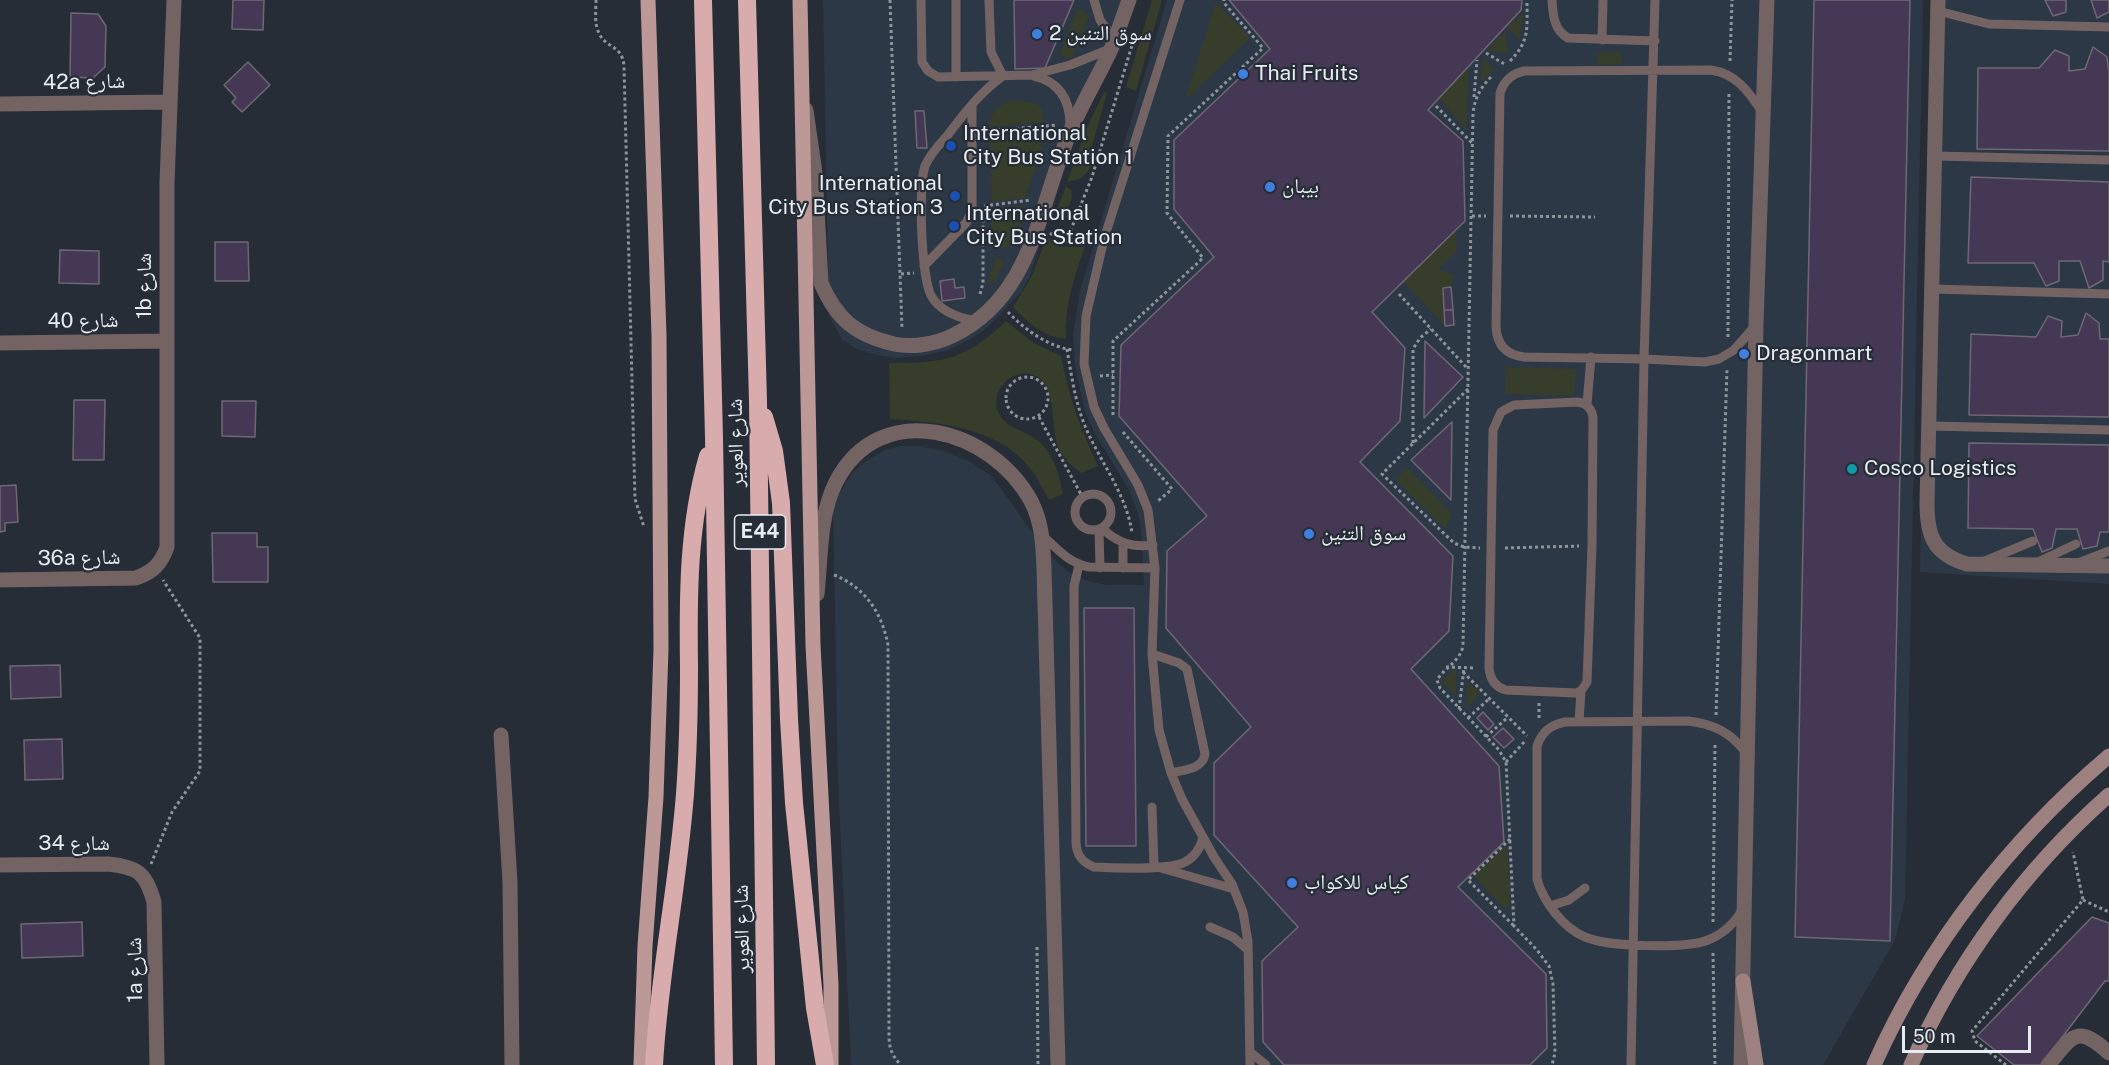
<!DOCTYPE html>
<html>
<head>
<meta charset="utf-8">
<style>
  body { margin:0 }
  #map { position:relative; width:2109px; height:1065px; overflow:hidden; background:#262d36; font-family:"Public Sans",sans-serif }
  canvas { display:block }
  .scale { position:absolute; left:1902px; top:1026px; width:129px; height:27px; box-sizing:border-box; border:3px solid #e7ecf2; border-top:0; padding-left:8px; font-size:18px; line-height:21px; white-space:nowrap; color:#e7ecf2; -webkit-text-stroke:4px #262d36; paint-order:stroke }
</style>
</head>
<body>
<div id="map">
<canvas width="2109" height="1065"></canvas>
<div class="scale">50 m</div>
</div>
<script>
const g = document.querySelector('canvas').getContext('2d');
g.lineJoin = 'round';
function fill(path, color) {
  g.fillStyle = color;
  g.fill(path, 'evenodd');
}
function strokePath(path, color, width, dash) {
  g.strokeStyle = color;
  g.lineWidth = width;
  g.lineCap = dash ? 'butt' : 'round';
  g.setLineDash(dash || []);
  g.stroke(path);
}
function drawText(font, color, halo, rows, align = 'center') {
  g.font = font + ' "Public Sans","Noto Naskh Arabic",sans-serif';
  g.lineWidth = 4.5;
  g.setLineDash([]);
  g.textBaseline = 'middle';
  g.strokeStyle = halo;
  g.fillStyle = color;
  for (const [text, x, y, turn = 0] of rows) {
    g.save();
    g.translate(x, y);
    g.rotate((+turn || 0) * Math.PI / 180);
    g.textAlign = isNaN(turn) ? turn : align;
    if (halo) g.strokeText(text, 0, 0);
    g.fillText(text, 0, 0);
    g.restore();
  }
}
fill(new Path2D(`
  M823 0H1121L1029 278 1021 292 988 327 971 339 946 351 925 355 896 358 877 355 857 349 842 339 829 316Z
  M1167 0H1923L1905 900 1895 940 1823 1065H851L838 779 833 504 852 473 866 461 885 450 901 446H918L943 451 968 461 990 475 1005 494 1028 527 1057 562 1070 573 1088 581 1107 585H1144L1141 529 1138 513 1129 490 1094 432 1085 412 1075 366 1073 335 1080 291Z
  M1933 0H2109V584L1920 572Z`), '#2d3846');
fill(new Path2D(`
  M1152 0H1162L1136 91 1126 87Z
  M1216 2 1250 38 1189 97 1186 95Z
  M1077 9 1090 15 1071 60 1059 55Z
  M1523 12 1520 40 1507 28Z
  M1505 31 1508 54 1488 50Z
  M1621 52V64L1597 65V53Z
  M1483 57 1494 69 1480 84Z
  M1469 68 1466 130 1439 98Z
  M1104 92 1107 93 1092 146V166L1082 178 1067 182 1085 132Z
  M1016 100 1035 103 1042 108 1044 122 989 127C991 110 1000 103 1016 100Z
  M1043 130 1041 153 1025 198 992 202 989 135Z
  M1066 186 1071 190 1072 198 1066 213 1059 215 1056 212Z
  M1023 205 1016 246 996 249 995 240H991V208Z
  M1456 230 1457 251 1438 269 1453 275 1451 287 1443 288 1445 326 1403 281Z
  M1047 237 1063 247H1085C1074 277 1064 307 1066 339 1043 336 1029 324 1013 307L1031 278Z
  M996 257 1004 260 995 283 988 280Z
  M1006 321 1032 342 1061 356C1068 395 1081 430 1098 466L1081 473C1072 466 1064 460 1059 449 1050 430 1057 388 1038 377 1015 364 989 390 998 412 1004 426 1019 429 1031 436 1052 448 1059 472 1063 494L1049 500C1043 489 1038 478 1030 468 998 427 937 422 890 419L889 363C943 363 966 360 1006 321Z
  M1506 367 1576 369 1574 396 1505 394Z
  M1407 468 1452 514 1445 529 1395 479Z
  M1456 668V695L1441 681Z
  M1467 682 1481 693 1467 708Z
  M1507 844 1510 904 1504 908 1474 876Z`), '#363d2a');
const building = new Path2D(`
  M233 0H264L263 30 232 29Z
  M1014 0H1074L1045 68 1015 69Z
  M1229 0H1522L1521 10 1428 110 1463 141 1465 221 1372 312 1405 348 1400 421 1360 462 1453 556 1449 631 1411 669 1499 766 1504 842 1458 887 1546 974 1547 1048 1530 1065H1284L1263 1042 1262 961 1298 927 1214 835V763L1251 727 1166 628 1167 551 1207 516 1119 416 1121 345 1214 257 1174 209V140L1270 49Z
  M1814 0H1910L1890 941 1795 937Z
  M2045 0H2066V12L2053 16Z
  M2091 0H2109V12L2097 18Z
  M71 13 98 14 106 26 105 67 93 78 70 77Z
  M2093 47 2107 57 2109 72V151L1977 149 1978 68H2039L2055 50 2069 56V71L2085 69Z
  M248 62 270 85 242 112 232 102 236 98 224 85Z
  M915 111H924L927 148H917Z
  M1971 177 2109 182V262L2103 261V280L2089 288 2080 261H2059V281L2046 286 2034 263H1968Z
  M215 242H248L249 281H215Z
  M60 250 99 251V284L59 283Z
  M954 279 955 288 964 287 965 298 942 301 940 281Z
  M1451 287 1453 310H1444L1443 288Z
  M1444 310H1453L1454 325 1445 326Z
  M2086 313 2099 323 2100 339H2109V417L1969 415 1971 334 2036 337 2048 316 2062 321 2061 337 2078 335Z
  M1425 341 1463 377 1424 418Z
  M74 400H105L104 460H73Z
  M222 401H256L255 437 222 436Z
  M1452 422 1451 500 1411 460Z
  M1969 443 2109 445V532H2100L2097 546 2083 549 2077 529H2056L2052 548 2042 552 2033 529 1968 528Z
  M16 485 18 522 5 523V531L0 532V486Z
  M212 533H257V547H268V582H213Z
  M1084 608H1134L1136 846H1086Z
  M60 665 61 697 11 699 10 666Z
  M1483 712 1494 724 1488 730 1477 718Z
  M1503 728 1514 739 1504 748 1493 737Z
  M62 739 63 779 25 780 24 740Z
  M2092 917 2109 923V981H2105L2041 1065H2014L1977 1036Z
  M82 922 83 956 22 958 21 924Z`);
fill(building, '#453854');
strokePath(building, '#6e6874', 1.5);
strokePath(new Path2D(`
  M596 0C596 10 594 24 599 33 606 49 622 44 624 66L635 499 644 527
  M890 0 902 329
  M1486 53 1506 65
  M1510 61C1530 41 1527 27 1527 0
  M1730 61 1732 0
  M1491 77C1480 88 1475 98 1473 113L1463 645C1461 661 1445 667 1437 680L1440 688 1499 750 1506 762 1514 926 1537 950 1549 966 1553 984 1555 1053 1552 1065
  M1474 97 1477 60
  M1436 106 1472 143
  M986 131 1057 125
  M984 206 1031 200
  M1472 216H1486
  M1510 216 1595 217
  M1050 233C1064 244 1076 244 1092 241
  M1066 242 1092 177 1133 42
  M901 274 914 273
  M980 294 983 283V220
  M1399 294 1467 368
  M1008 312C1025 330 1049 347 1073 350
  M1728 337 1729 92
  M1067 349C1072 379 1076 408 1089 435 1104 467 1127 497 1132 533
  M1100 376 1113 375
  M1006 398a21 21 0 1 1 42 0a21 21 0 1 1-42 0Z
  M1468 389 1382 474 1454 543 1464 547 1480 548
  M1113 415V341L1203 258 1167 213 1168 136 1263 48 1224 3V0
  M1039 417 1083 498
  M1123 432 1172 489 1158 501
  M1413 443V349L1420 338 1431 329
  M1505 548 1579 546
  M834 575C865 587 882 613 888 645L889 1035C889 1048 892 1056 901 1065
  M1446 667 1475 668
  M1463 672 1527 736
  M1539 703V721
  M1459 709 1464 668
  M1716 715 1727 368
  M1468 718 1490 698
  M1486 737 1508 717
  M1506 762 1525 741
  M1510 839 1468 880 1514 926
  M151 864 172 812 200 771V638L163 580
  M2083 900 2109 912
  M1713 922 1715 743
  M1037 947 1038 1065
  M1713 953 1715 1065
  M2006 1065 1975 1041 1972 1031 2083 900 2073 852`), '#8e949b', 3, [3, 3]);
strokePath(new Path2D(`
  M921 0 922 62 928 71 938 77 1032 75 1070 65 1110 49
  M956 0V77
  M989 0 991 52 1003 76
  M1094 0 1100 20 1115 40
  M1180 0 1104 239 1086 316 1084 364 1094 407 1104 428 1138 485 1148 510 1155 568 1152 654 1159 730 1171 773 1182 799 1214 857 1232 884 1243 912 1248 942 1250 1065
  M1552 0C1553 16 1554 30 1568 38L1655 41
  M1938 11 1989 24 2109 27
  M1602 40 1603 0
  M1034 76C1060 82 1070 100 1070 125
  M1935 156 2109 160
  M924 266 966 223 972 211V105
  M1932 289 2109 294
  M975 321C960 318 940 311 932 297 921 281 918 184 925 166 930 154 939 145 947 136 964 114 980 92 1003 76
  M1755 326 1734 350 1719 359 1704 362 1644 359 1524 357C1506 355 1497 345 1496 327L1500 93C1504 81 1511 74 1524 71L1711 70C1737 74 1748 91 1763 113
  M1578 402C1588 404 1592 409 1593 418L1592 546 1587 682 1581 691 1576 693 1506 690C1495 687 1490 679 1489 668L1493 430 1501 412 1514 405Z
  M1587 404 1591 357
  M1929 426 2109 430
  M1075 512a18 18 0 1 1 36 0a18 18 0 1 1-36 0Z
  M1102 528C1117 543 1133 548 1153 545
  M1099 529 1100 568
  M1042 535C1057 549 1069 563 1089 567L1155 568
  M1123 543V568
  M1985 561 2033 541
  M2038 562 2076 544
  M2078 563 2109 551
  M1079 565 1074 586V599L1076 841C1076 854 1081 862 1094 867 1113 868 1166 870 1183 863 1194 858 1200 849 1203 838
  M1152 654 1179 663 1187 669 1205 754C1203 769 1184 770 1171 773
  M1579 722 1581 691
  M1152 807 1154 866 1234 889
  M1550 906 1569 900 1585 888
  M1742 910C1734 924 1723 934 1708 940 1685 949 1609 947 1585 937 1563 928 1543 901 1537 879V746C1542 732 1550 725 1565 722L1688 721C1713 724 1731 732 1746 753
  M1210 927 1233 937 1247 949
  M1250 1052 1266 1065
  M1631 1065 1644 359 1655 0`), '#746363', 9);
strokePath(new Path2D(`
  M1938 0 1927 503C1927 535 1933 554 1967 564L2109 566
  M0 104 169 102
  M806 110 815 173 821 283C837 320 856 335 894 344 913 348 935 344 952 336 1032 298 1038 210 1068 137 1080 106 1098 78 1112 47 1118 32 1123 16 1129 0
  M0 343 167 341
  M0 580 136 578C153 572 161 564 167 547V183L174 0
  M817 594C821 558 819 515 836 482 880 396 992 429 1031 501 1042 522 1043 544 1044 568L1058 1065
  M501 735 510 882 512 1065
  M0 865 108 864C138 867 146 873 154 902L157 1065
  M1741 1065 1756 324 1767 0
  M2048 1065C2073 1036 2076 1023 2109 1053`), '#746363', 15);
strokePath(new Path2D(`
  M1743 981 1756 1065
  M1874 1065C1927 946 2010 840 2109 756
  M1911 1065C1956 963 2025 869 2109 795`), '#9d8180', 15);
strokePath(new Path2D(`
  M800 0 813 645 831 985V1065
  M641 1065 645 946 656 797 661 649 659 336 648 0`), '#bc9897', 15);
strokePath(new Path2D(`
  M703 0 714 437 724 1065
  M747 0 758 401 766 1065
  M764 417 774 451 781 503 789 719 794 803 815 1008 825 1065
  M654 1065C659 974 678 885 685 794 688 752 689 710 689 667 688 596 688 525 708 456`), '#d8acac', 18);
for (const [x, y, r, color] of [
  [1037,34,6,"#3f7fe0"],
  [1243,74,6,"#3f7fe0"],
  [951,146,6,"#1a4fb4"],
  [1270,187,6,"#3f7fe0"],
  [955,196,6,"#1a4fb4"],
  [954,226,6,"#1a4fb4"],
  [1744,354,6,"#3f7fe0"],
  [1852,469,6,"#0f9aa8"],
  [1309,534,6,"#3f7fe0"],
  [1292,883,6,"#3f7fe0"]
]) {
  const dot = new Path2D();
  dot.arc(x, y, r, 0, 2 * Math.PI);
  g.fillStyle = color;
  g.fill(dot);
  strokePath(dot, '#262d36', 2);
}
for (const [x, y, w] of [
  [760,532,51]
]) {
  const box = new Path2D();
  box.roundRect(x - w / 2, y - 17, w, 34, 4.5);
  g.fillStyle = '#262d36';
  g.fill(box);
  strokePath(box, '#e7ecf2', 1.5);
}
drawText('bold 20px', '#e7ecf2', null, [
  ["E44",760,532]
]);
drawText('21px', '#e7ecf2', '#262d36', [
  ["سوق التنين 2",1049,34],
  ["Thai Fruits",1255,74],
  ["International",963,134],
  ["City Bus Station 1",963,158],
  ["International",943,184,"right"],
  ["City Bus Station 3",943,208,"right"],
  ["بيبان",1282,187],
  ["International",966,214],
  ["City Bus Station",966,238],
  ["Dragonmart",1756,354],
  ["Cosco Logistics",1864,469],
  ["سوق التنين",1321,534],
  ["كياس للاكواب",1304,883]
], 'left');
drawText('21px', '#e7ecf2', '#262d36', [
  ["42a شارع",84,82,-1],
  ["1b شارع",145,286,-90],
  ["شارع 40",83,321,-1],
  ["شارع العوير",736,443,-91],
  ["36a شارع",79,558,-1],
  ["شارع 34",74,844],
  ["شارع العوير",742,929,-91],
  ["1a شارع",135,970,-91]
]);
</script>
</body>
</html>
